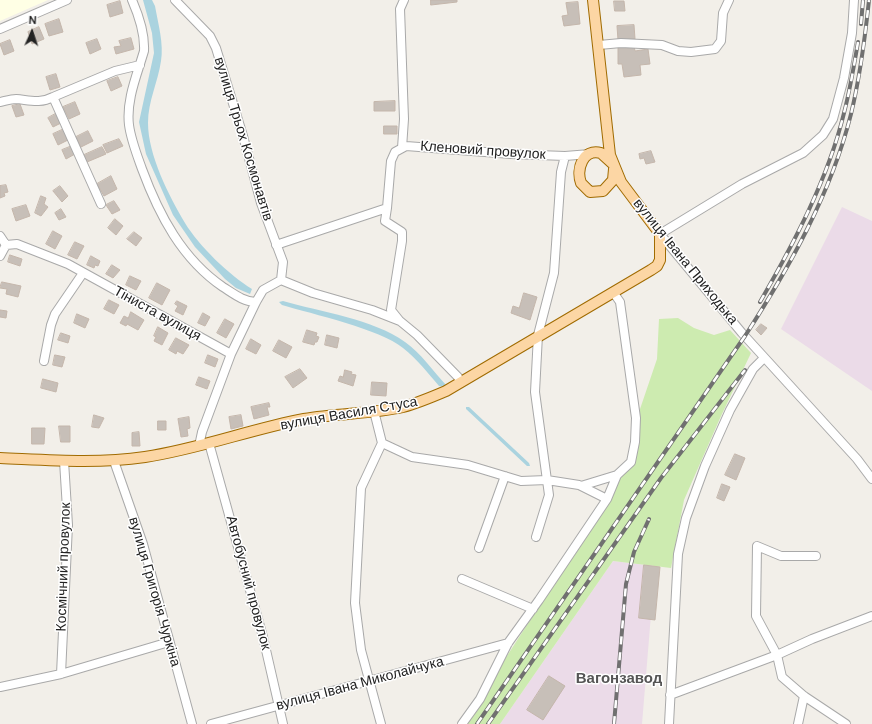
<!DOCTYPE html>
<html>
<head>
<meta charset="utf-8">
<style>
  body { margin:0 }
  #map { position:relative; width:872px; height:724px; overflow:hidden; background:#f2efe9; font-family:"DM Sans",sans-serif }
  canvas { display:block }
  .north { position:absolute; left:12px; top:12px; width:40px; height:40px; -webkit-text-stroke:3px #fff; paint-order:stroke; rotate:3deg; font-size:11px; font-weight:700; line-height:16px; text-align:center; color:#222 }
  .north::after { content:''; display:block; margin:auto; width:14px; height:18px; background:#222; clip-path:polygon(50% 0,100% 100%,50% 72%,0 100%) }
</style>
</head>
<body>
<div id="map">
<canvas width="872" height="724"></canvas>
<div class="north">N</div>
</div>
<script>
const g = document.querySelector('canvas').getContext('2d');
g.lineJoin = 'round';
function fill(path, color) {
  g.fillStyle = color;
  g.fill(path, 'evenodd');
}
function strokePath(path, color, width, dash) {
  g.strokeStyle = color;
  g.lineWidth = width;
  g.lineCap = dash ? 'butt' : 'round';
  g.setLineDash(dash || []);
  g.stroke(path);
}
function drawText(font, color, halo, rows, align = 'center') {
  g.font = font + ' "DM Sans",sans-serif';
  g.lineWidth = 3;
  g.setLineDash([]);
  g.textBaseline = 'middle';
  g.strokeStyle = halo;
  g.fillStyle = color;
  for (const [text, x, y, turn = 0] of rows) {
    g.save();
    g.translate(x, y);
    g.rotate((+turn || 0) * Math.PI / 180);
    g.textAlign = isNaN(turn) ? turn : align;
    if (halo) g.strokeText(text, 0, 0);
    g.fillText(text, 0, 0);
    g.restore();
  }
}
fill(new Path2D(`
  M842 207 872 221V391L781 329Z
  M613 561 655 566 642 724H500Z`), '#ebdbe8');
fill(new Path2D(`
  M0 0H48L0 21Z`), '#ffffe5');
fill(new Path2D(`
  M678 318 694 328 714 335 730 330 751 353 721 416 684 500 671 568 613 561 500 724H463L618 484 620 476 634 463 639 412 657 359 659 319Z`), '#cdebb0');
fill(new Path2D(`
  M143 0H152L155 6C158 23 164 44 161 61 158 82 148 101 148 123 148 155 169 196 185 223 199 246 229 275 252 289L250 294 236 288 225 279 195 247 173 215 146 154 139 122 154 53 152 33Z
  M283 301C321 312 373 319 405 342 421 353 433 371 446 385L444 387 439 386C428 373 417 359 403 348 380 329 312 314 282 305L279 302Z
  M466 407H469L529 463 530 466H527L466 409Z`), '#aad3df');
const building = new Path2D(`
  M431 0H457V2L431 5Z
  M120 1 123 13 110 17 107 5Z
  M614 1H624L625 11H615Z
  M578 2 580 24 564 26 562 16 568 15 566 3Z
  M59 19 63 32 49 36 45 24Z
  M634 25 635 39 618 40 617 26Z
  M39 27 44 39 32 44 28 32Z
  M131 38 134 49 116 54 114 47 121 46 119 41Z
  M97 39 101 49 90 54 86 43Z
  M10 40 14 51 4 55 0 44Z
  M634 46 635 51 648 49 650 64 640 65 641 75 624 77 622 64H618V48Z
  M56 74 60 87 50 90 46 77Z
  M118 77 122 86 111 91 107 81Z
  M395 101V111H374V102Z
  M75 102 80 114 69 119 63 107Z
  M20 104 24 115 16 117 12 106Z
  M57 113 61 123 53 127 48 118Z
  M384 126H397V134H384Z
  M64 129 68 140 58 145 53 134Z
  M88 131 93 141 81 147 76 137Z
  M119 139 123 146 107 153 103 145Z
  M72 146 75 154 66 159 62 150Z
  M102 147 106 154 87 162 84 155Z
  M651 151 655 162 646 164 644 158 640 159 639 154Z
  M111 176 117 189 104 196 97 184Z
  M6 185 8 192 4 193 5 196 0 198V186Z
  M60 186 68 196 62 202 53 191Z
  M41 196 46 198 44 204 48 207 41 216 35 213Z
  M114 201 120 210 112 214 106 205Z
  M26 205 30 216 16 221 12 209Z
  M61 209 66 217 59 220 55 213Z
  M115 219 123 226 116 235 108 228Z
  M53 231 62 236 55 249 46 244Z
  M134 232 142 238 136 246 127 239Z
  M75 242 84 246 77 259 68 255Z
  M10 255 22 259 20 266 8 262Z
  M91 256 100 261 98 266 95 265 94 268 87 265Z
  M112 265 120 270 113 278 106 274Z
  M130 276 141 281 136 290 126 285Z
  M2 282 21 286 18 297 6 294 7 289 0 288Z
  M157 283 170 290 162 305 149 298Z
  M524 293 537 297 530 320 511 313 513 306 519 308Z
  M109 300 119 305 114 314 104 309Z
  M177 301 187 306 183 315 175 311 178 306 175 304Z
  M0 310 7 311 6 318 0 317Z
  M131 312 144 320 138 330 127 324 126 326 120 323 124 316 128 318Z
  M203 313 210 317 205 326 198 323Z
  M77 314 89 319 85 328 74 323Z
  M225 319 234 324 226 338 217 333Z
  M761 324 767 328 761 335 756 330Z
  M158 327 168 333 162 345 154 341 156 337 154 336Z
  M307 330 317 333 316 336 319 337 317 342H315L314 345 303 342Z
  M61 333 70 336 68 343 58 340Z
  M327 335 339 338 337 348 325 345Z
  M176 338 189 345 183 354 177 351 176 354 169 350Z
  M251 339 261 345 256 354 246 349Z
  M279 340 292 347 286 358 273 351Z
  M55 355 65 357 62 367 53 365Z
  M208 355 218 359 215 367 205 363Z
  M300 369 307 378 293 388 285 377Z
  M345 370 352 372 351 374 356 375 353 386 338 381 340 376 343 377Z
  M199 377 210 381 207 389 196 385Z
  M43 379 58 383 56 392 41 388Z
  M372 382 387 383 386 396 371 395Z
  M269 403 270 407H267L269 415 254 419 251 407Z
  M94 415 104 418 99 428 92 427Z
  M241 415 243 426 231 429 229 417Z
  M189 417 190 428 187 429 188 436 181 437 178 419Z
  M158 421H166V430H158Z
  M59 426H70V442H61Z
  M32 428H45L44 444H32Z
  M139 432 140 446H132V433Z
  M735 454 745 458 736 480 725 475Z
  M722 484 730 487 724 501 717 498Z
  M644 565 660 567 655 620 639 618Z
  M549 676 565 686 543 720 527 710Z`);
fill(building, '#c7bfb8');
strokePath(building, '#c4b6ab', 1);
const minor = new Path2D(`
  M132 0C139 16 145 33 144 51 137 75 126 100 129 125 131 140 137 155 142 169 159 215 182 259 223 287 234 294 244 302 256 302
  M175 0 210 36 216 48 243 136 261 203 283 262 281 280
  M854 0 852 33 844 78 833 119 823 135 803 153 742 184 660 234 742 333 857 459 872 479
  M0 29 67 0
  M599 45 621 43 662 45 678 51 691 52 715 49 721 41 723 13 729 0
  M53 97 115 71 140 65
  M0 102C5 101 11 99 16 99 29 100 40 104 53 97L101 204
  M402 148 404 119 400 9 404 0
  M565 156 590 154
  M387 208 385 221 402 232V241L391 310 399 320
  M0 236 6 245
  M276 245 387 208 391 161 395 152 406 146 511 154 565 156 561 172 554 273 538 335 535 392 549 495 536 537
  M0 256 6 245 17 244 68 264 231 354
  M281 280 313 293 372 310 400 321 417 335 458 377 460 383
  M44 361 51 325 55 314 83 273
  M374 411 382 443 412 457 468 465 521 481 547 480 579 485 607 499 617 475 631 462 635 442 636 418 620 302 613 292
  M209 443 263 637 283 724
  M199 446 202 432 231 354 256 302 263 290 281 280
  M114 461 143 544 192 724
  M581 486 617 475
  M479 548 505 476
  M816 556H781L757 546 756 616 777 655 782 677 804 696 846 724
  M462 579 533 609
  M61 674 68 525 64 461
  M0 687 61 674 169 642
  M670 695 777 655 812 639 872 616
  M211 724 508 643
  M381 724 361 650 355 603 361 488 382 443
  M462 724 480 699 508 643 539 600 607 499
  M669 724 678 554 686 518 705 466 730 410 753 369 764 358
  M798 724 804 696`);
const major = new Path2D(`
  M612 163 601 153C583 148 576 169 581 183L590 192 603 191 613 180 614 169
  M0 458C48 460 97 464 145 457 199 449 251 429 304 419 337 413 372 414 403 407 418 403 432 397 446 391L651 270 657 266 660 260V234L621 182 610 155 593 0`);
strokePath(minor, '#a9a9a9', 10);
strokePath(major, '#a06b00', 12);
strokePath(minor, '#fff', 8);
strokePath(major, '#fcd6a4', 10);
const rail = new Path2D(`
  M861 24 863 0
  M760 302C794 243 828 179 844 113 850 90 854 66 858 42
  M477 724 745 336C789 268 831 194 851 114 860 77 865 38 869 0
  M488 724 661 478 745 370
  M614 724 626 584 634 552 649 519`);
strokePath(rail, '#707070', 4);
strokePath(rail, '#fff', 2.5, [8]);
drawText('14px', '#222', '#fff', [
  ["вулиця Трьох Космонавтів",243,139,73],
  ["Кленовий провулок",483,151,4],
  ["вулиця Івана Приходька",685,262,51],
  ["Тіниста вулиця",157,314,29],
  ["вулиця Василя Стуса",349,414,-10],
  ["Космічний провулок",64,567,-88],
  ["Автобусний провулок",248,583,75],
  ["вулиця Григорія Чуркіна",154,592,74],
  ["вулиця Івана Миколайчука",360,684,-15]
]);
drawText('bold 15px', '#555', '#fff', [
  ["Вагонзавод",619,679]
]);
</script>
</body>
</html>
